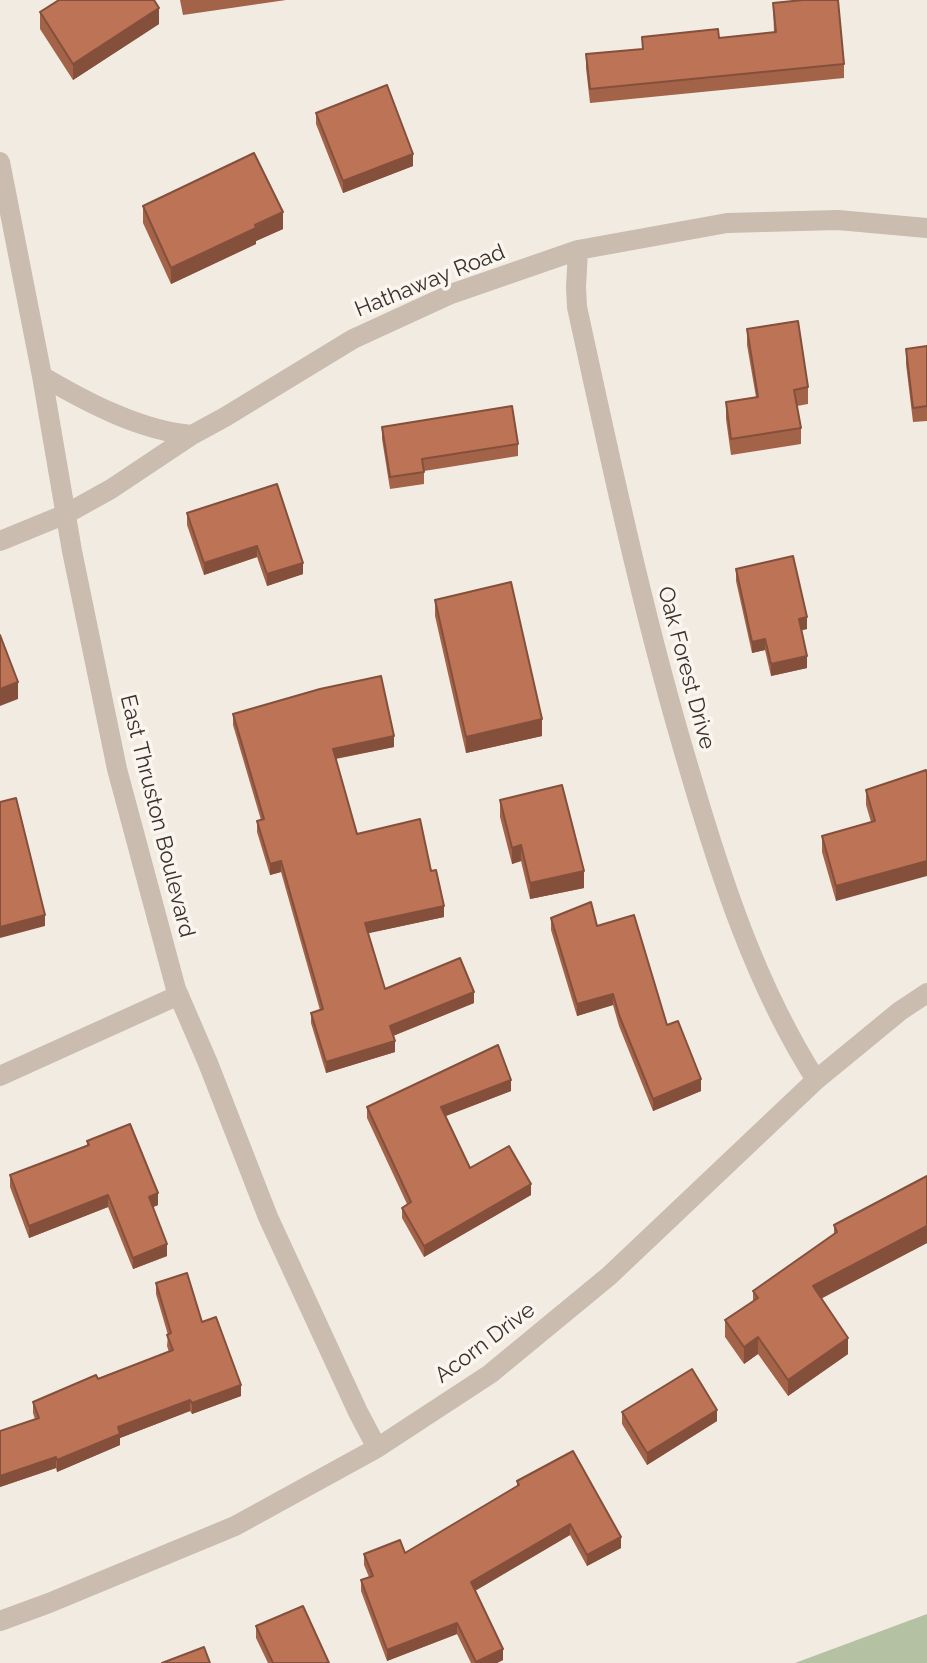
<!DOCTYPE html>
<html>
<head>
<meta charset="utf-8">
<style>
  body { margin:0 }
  canvas { display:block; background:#f2ebe2 }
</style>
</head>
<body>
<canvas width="927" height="1663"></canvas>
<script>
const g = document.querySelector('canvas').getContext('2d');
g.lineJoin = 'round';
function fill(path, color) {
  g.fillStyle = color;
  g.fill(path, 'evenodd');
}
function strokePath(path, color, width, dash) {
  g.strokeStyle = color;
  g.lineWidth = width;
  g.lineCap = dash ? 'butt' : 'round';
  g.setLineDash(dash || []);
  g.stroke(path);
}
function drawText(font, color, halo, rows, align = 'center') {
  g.font = font + ' Raleway,sans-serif';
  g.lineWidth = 7;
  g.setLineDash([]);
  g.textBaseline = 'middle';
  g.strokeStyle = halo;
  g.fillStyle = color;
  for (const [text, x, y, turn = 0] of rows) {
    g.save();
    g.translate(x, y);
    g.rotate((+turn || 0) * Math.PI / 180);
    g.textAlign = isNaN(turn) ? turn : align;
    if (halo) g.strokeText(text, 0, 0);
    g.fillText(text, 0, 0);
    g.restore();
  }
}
fill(new Path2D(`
  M927 1614V1663H795Z`), '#b5c1a3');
strokePath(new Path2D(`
  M0 162 42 376 72 551 117 769 176 989 208 1063 268 1217 358 1412 377 1448
  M578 250 576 287 577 307C611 463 644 619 690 772 721 878 756 986 816 1080
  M42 376C86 402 141 431 192 435
  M0 541 66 514 111 489 192 435 225 417 353 339 451 294 578 250 727 223 838 220 927 228
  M0 1076 179 995
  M0 1621 49 1603 235 1526 377 1448 490 1374 609 1276 816 1080 900 1011 927 993`), '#cabcae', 20);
fill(new Path2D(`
  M180 0H286L183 15Z
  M773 3 844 64V78L590 103 586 68V54L642 49V37L719 38 774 33Z
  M40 12 159 24 73 80 40 29Z
  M316 113 413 166 343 193 316 124Z
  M143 206 283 229 256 241V244L171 284 143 223Z
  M747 329 808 387V404L797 406 801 428V444L731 455 726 419V402L756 397 747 345Z
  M927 346V421L913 422 906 364V349Z
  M382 427 518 444V456L424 471V484L390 489 382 439Z
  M277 484 303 574 267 586 257 557 204 575 187 525V513Z
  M736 569 807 629 801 630 807 668 771 676 765 650 752 653 736 581Z
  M435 600 542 736 466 753 435 616Z
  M233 714 394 747 336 759 357 834 431 871 444 917 368 933 385 989 474 1003 393 1036 395 1052 326 1073 311 1023V1013L320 1010 281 872 270 875 257 832V821L261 820 233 725Z
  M927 774 836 901 822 852V836L871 822 866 805V790Z
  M500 800 584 888 530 899 521 861 512 864 500 817Z
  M551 918 597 926 667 1025 701 1091 653 1111 619 1026 613 1005 577 1016 551 930Z
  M511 1091 445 1116 470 1168 531 1195 424 1257 402 1218V1208L407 1204 367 1118V1107Z
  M87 1141 158 1205 153 1207 167 1256 133 1269 108 1207 29 1238 10 1187V1175L87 1146Z
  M927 1176V1243L821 1298 848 1354 788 1396 758 1354 744 1364 725 1337V1320L753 1301V1291L834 1235V1225Z
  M156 1283 241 1396 192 1414 190 1411 120 1438V1445L57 1472 56 1468 0 1487V1431L35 1419 33 1413V1402L169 1352 167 1346 168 1335 156 1294Z
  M622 1412 717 1421 647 1465 622 1424Z
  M517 1481 621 1548 587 1566 570 1535 475 1591 503 1660 497 1663H471L457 1634 387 1661 361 1591V1580L369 1577 364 1565V1554L405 1553 517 1486Z
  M256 1626 329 1663H268L256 1638Z`), '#a36349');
fill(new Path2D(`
  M159 8V24L73 80V64Z
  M413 154V166L343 193V181Z
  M283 212V229L256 241V244L171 284V268Z
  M257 546V557L204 575V563Z
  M303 563V574L267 586V574Z
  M807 617V629L799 631V619Z
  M765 639V650L752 653V642Z
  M807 656V668L771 676V664Z
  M18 682V699L0 706V689Z
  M542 719V736L466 753V737Z
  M394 736V747L333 759V749Z
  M521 845V861L512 864V848Z
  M281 861V872L270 875V864Z
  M927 861V876L836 901V886Z
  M584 871V888L530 899V883Z
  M444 906V917L365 934V923Z
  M45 915V926L0 938V927Z
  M474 992V1003L390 1037V1026Z
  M613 994V1005L577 1016V1004Z
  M395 1041V1052L326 1073V1062Z
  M701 1079V1091L653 1111V1099Z
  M511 1080V1091L441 1118V1107Z
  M531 1184V1195L424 1257V1246Z
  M158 1193V1205L149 1209V1197Z
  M108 1195V1207L29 1238V1226Z
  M927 1226V1243L813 1303V1286Z
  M167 1244V1256L133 1269V1258Z
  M758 1337V1354L744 1364V1347Z
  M848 1338V1354L788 1396V1380Z
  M241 1385V1396L192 1414V1403Z
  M190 1400V1411L120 1438V1445L57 1472V1460L118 1427Z
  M717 1410V1421L647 1465V1453Z
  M56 1457V1468L0 1487V1476Z
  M570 1524V1535L471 1593V1582Z
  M621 1537V1548L587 1566V1555Z
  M457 1623V1634L387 1661V1650Z
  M503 1649V1660L497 1663H476Z`), '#84503c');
const building = new Path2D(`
  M59 0H154L159 8 73 64 40 12Z
  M803 0H838L844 64 590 89 586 54 643 49 642 37 718 29 719 38 776 32 773 3Z
  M387 85 413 154 343 181 316 113Z
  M254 153 283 212 255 225 256 228 171 268 143 206Z
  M798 321 808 387 794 390 801 428 731 439 726 402 758 397 747 329Z
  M927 346V406L913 408 906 349Z
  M512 406 518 444 422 459 424 472 390 477 382 427Z
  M277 484 303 563 267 574 257 546 204 563 187 513Z
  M793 556 807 617 799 619 807 656 771 664 765 639 752 642 736 569Z
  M511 582 542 719 466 737 435 600Z
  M0 635 18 682 0 689Z
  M381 676 394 736 333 749 357 834 420 819 431 871 436 870 444 906 365 923 385 989 460 958 474 992 390 1026 395 1041 326 1062 311 1013 323 1009 281 861 270 864 257 821 264 819 233 714 320 689Z
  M926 770 927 774V861L836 886 822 836 875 821 866 790Z
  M562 785 584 871 530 883 521 845 512 848 500 800Z
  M16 798 45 915 0 927V802Z
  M591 902 597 926 634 915 667 1025 678 1021 701 1079 653 1099 619 1015 613 994 577 1004 551 918Z
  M498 1045 511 1080 441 1107 470 1168 509 1146 531 1184 424 1246 402 1208 411 1202 367 1107Z
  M130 1124 158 1193 149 1197 167 1244 133 1258 108 1195 29 1226 10 1175 89 1145 87 1141Z
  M927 1176V1226L813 1286 848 1338 788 1380 758 1337 744 1347 725 1320 758 1298 753 1291 837 1232 834 1225Z
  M187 1273 202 1322 216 1317 241 1385 192 1403 190 1400 118 1427 120 1434 57 1460 56 1457 0 1476V1431L39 1418 33 1402 96 1375 98 1379 173 1350 167 1335 171 1333 156 1283Z
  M692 1369 717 1410 647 1453 622 1412Z
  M573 1451 621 1537 587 1555 570 1524 471 1582 503 1649 476 1662 457 1623 387 1650 361 1580 373 1576 364 1554 400 1540 405 1553 519 1485 517 1481Z
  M303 1606 329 1663H273L256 1626Z
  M204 1647 210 1663H162Z`);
fill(building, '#bd7355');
strokePath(building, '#84503c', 2);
drawText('22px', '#39312c', '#faf5ee', [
  ["Hathaway Road",430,281,-22],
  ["Oak Forest Drive",686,668,75],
  ["East Thruston Boulevard",157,816,76],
  ["Acorn Drive",485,1343,-37]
]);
</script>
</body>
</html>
